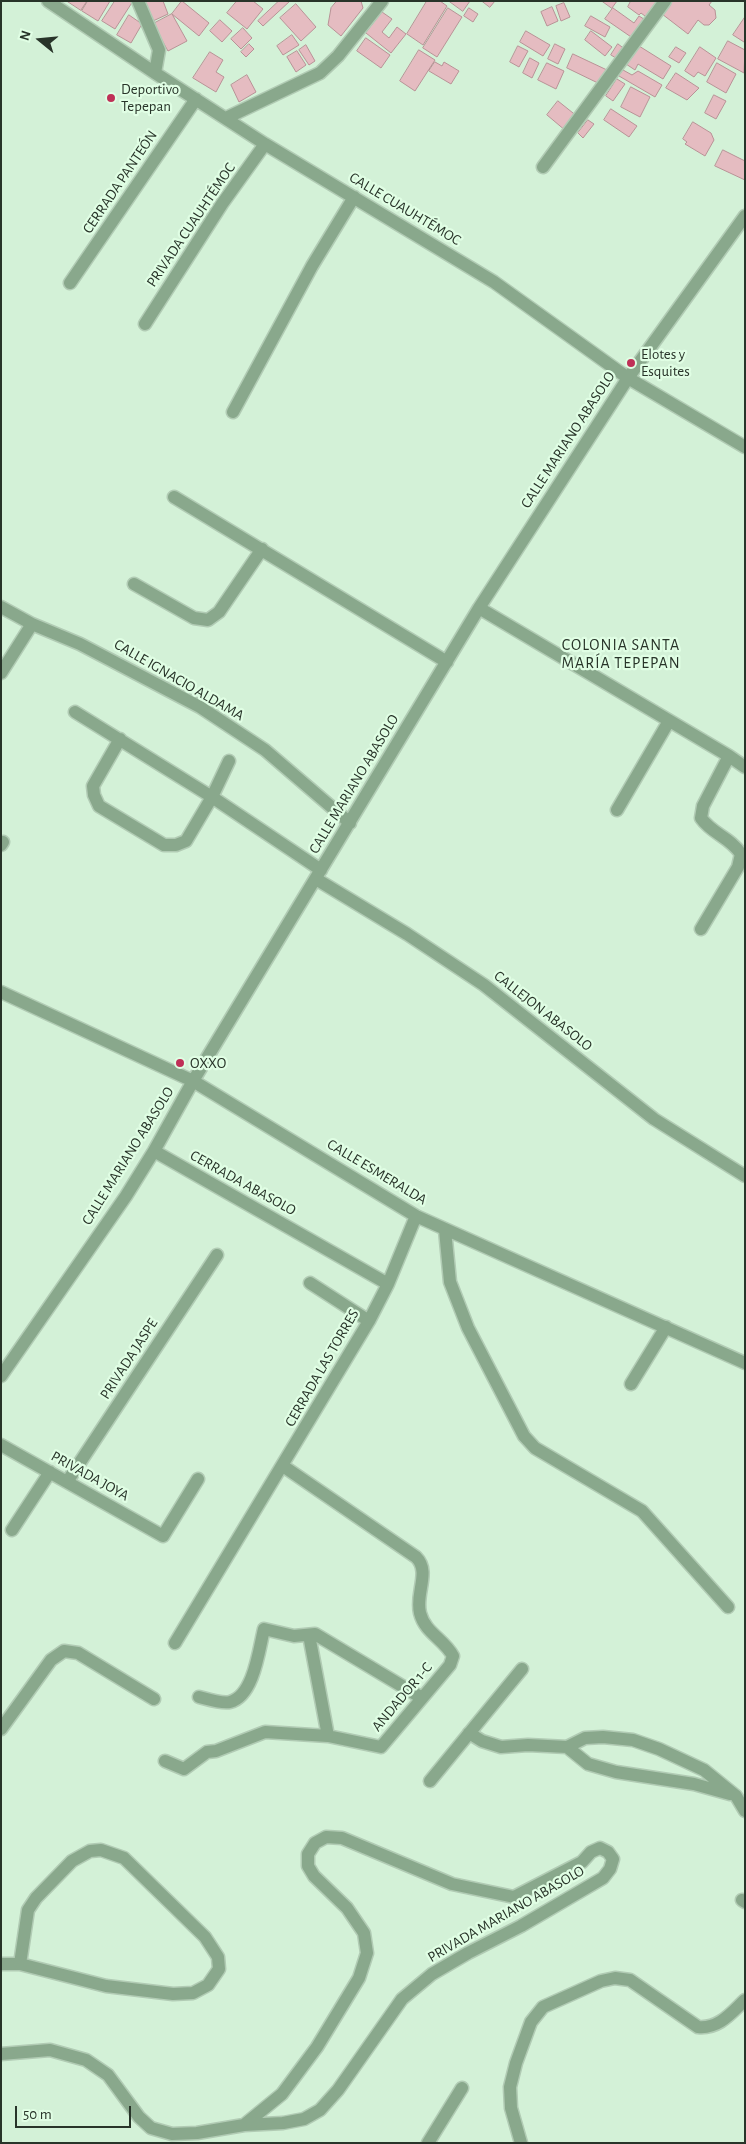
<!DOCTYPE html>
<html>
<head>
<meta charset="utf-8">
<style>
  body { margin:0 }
  #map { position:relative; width:746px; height:2144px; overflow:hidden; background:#d3f1d7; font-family:"Alegreya Sans",sans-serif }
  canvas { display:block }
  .frame { position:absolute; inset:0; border:2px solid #283429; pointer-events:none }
  .north { position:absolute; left:15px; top:15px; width:50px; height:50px; -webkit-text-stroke:4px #e0fee4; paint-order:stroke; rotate:287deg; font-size:14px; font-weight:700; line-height:20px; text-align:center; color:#283429 }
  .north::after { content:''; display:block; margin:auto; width:18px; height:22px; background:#283429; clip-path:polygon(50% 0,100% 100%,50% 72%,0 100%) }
  .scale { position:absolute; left:15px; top:2106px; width:116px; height:22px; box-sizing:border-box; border:2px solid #283429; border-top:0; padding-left:6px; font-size:15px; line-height:18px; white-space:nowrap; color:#283429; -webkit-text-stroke:4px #e0fee4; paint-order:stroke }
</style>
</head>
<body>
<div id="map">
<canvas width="746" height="2144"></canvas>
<div class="frame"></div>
<div class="north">N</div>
<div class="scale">50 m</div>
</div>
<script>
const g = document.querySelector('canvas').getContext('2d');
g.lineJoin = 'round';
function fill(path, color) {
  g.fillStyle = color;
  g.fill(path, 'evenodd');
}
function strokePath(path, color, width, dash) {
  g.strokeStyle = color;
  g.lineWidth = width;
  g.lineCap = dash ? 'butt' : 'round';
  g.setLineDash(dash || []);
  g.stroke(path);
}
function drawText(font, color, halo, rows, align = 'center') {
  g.font = font + ' "Alegreya Sans",sans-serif';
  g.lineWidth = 4.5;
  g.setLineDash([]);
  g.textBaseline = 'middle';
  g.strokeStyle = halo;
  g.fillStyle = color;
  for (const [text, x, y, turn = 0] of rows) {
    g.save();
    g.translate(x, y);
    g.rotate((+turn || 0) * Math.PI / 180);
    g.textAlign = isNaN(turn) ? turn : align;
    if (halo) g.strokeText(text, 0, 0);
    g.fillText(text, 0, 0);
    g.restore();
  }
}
const building = new Path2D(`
  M67 1H87L81 10Z
  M88 1H110L98 21 82 11Z
  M115 1H133L115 29 102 21Z
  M144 1H163L168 14 153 21Z
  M182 1 209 23 199 36 172 14Z
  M237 1H253L263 9 247 29 227 13Z
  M279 1H290L263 26 258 21Z
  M337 1H361L363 8 341 36 328 25 331 8Z
  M427 1H440L447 6 423 45 407 34Z
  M449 1H470L463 11Z
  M482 1H495L490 7Z
  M602 1H617L612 8Z
  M631 1H662L649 19 641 13 639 15 628 7Z
  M671 1H712L709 5 715 10 716 18 709 25H704L698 20 688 34 662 14Z
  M564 3 570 17 561 21 556 6Z
  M296 4 316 27 301 41 280 18Z
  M552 7 558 21 547 26 541 12Z
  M448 8 462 17 437 57 423 48Z
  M469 8 478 14 473 22 464 16Z
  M613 8 634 23 639 16 647 21 634 39 605 19Z
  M382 12 392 19 382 32 389 38 397 27 406 34 391 53 366 33Z
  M172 14 187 41 168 51 153 24Z
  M129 15 142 24 131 43 117 35Z
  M591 16 610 27 605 37 585 26Z
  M745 17V41L744 42 733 35Z
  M220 20 232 31 222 42 210 31Z
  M243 28 252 38 241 49 231 39Z
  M526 31 550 45 543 56 520 42Z
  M591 31 612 47 605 56 585 40Z
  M292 35 299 45 283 55 277 46Z
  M366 38 390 55 381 68 357 51Z
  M728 41 745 50 744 73 718 59Z
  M249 44 254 49 246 57 241 52Z
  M555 44 565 49 558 64 548 59Z
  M618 44 626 50 619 60 611 55Z
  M306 45 315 61 309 65 299 50Z
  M518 46 528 51 519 67 510 62Z
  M639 46 671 66 663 79 638 64 635 70 626 64Z
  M676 47 686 53 679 63 669 57Z
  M700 47 716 58 705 76 698 72 694 77 685 71Z
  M419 50 435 60 415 91 400 81Z
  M297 51 306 65 296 72 287 57Z
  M210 52 223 60 216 72 224 77 216 92 193 78Z
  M573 54 607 70 600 84 567 68Z
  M530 58 539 63 532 78 523 73Z
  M435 62 442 66 444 62 459 71 451 84 429 71Z
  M547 63 564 71 556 89 538 80Z
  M717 63 736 74 726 93 707 82Z
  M623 70 632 75 638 71 662 85 655 97 619 76Z
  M676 73 699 88 687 100 666 88Z
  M247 75 256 92 239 102 231 85Z
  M617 79 625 84 613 101 606 96Z
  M631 87 650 97 640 117 621 107Z
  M714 95 726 101 716 119 705 113Z
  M558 101 578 117 566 131 547 115Z
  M611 109 637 126 629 137 604 120Z
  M588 120 594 124 583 138 578 133Z
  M693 122 711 133 714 140 705 156 685 144 687 142 683 139Z
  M723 150 745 161V180L715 166Z`);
fill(building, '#e5bcc1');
strokePath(building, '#b89296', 1);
const minor = new Path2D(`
  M48 1 155 73 265 144 494 282 628 378 745 447
  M138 1 159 50 155 73
  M226 118 320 73 338 56 382 1
  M543 167 665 1
  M70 283 196 99
  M145 324 222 204 265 144
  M233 412 312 266 354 197
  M174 497 447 662
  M134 584 194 618 208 620 219 612 262 549
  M1 607 32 624 80 644 200 707 265 750 350 823
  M479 608 729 756 703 806 701 818C712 834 730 837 741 854L738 867 701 929
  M1 673 32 624
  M75 712 212 797 321 870
  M120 739 93 786 94 795 99 806 164 845H176L186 841 212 797 229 761
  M729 756 745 767
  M617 810 669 721
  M1 845 3 842
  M316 879 407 934 484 985 654 1119 745 1176
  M1 992 193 1081 416 1216 745 1363
  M154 1151 388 1284
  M445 1230 450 1282 468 1328 524 1436 535 1448 642 1511 728 1607
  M310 1283 369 1321
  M1 1376 126 1196 154 1151 193 1081 479 608 628 378 745 216
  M631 1384 666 1327
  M1 1445 163 1536 198 1479
  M67 1482 217 1255
  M12 1530 50 1472
  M309 1635 328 1736
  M175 1643 369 1321 388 1284 416 1216
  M199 1697C207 1699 222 1704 230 1702 254 1696 259 1649 264 1629L294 1636 315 1634 422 1698
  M1 1729 51 1660 64 1651 78 1653 154 1699
  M469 1733 482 1741 501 1747 528 1745 567 1747 585 1738 603 1737 633 1740 659 1749 704 1770 736 1796 745 1811
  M567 1747 588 1764 616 1772 694 1784 730 1794
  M165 1761 184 1769 207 1752 216 1751 265 1732 328 1736 381 1747 450 1665 453 1656C444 1639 425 1633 420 1613 415 1593 431 1572 416 1557L283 1466
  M430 1781 522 1669
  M742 1900 745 1902
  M1 1964H20L106 1986 173 1994 193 1993 208 1985 219 1969 218 1957 205 1937 124 1858 101 1850 90 1851 72 1861 36 1898 28 1910 20 1964
  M1 2054 50 2050 86 2060 108 2075 139 2117 151 2128 172 2134 197 2133 244 2125 282 2094 317 2047 359 1978 367 1953 364 1933 347 1908 314 1876 308 1866V1854L315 1843 326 1837 342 1838 452 1884 514 1897 582 1862 591 1852 600 1848 608 1852 613 1859 610 1869 603 1878 521 1926 468 1953 432 1974 402 1999 338 2090 320 2110 304 2119 283 2123 244 2125
  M428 2143 462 2088
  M521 2143 511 2108 510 2087 516 2063 531 2022 543 2007 601 1981 615 1978 630 1980 698 2027C719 2029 731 2013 745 2000`);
strokePath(minor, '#b1cbb4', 15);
strokePath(minor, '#89a88c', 12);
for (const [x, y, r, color] of [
  [111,98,5,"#bf3057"],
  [631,363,5,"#bf3057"],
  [180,1063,5,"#bf3057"]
]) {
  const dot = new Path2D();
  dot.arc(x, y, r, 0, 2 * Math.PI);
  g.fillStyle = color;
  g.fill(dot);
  strokePath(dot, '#e0fee4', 2);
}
drawText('15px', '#283429', '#e0fee4', [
  ["Deportivo",121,89],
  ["Tepepan",121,106],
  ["Elotes y",641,354],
  ["Esquites",641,371],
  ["OXXO",190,1063]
], 'left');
drawText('15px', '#283429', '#e0fee4', [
  ["CERRADA PANTEÓN",120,182,-56],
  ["CALLE CUAUHTÉMOC",405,209,31],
  ["PRIVADA CUAUHTÉMOC",191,225,-56],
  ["CALLE MARIANO ABASOLO",568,440,-57],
  ["CALLE IGNACIO ALDAMA",179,680,30],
  ["CALLE MARIANO ABASOLO",354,784,-59],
  ["CALLEJON ABASOLO",543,1011,38],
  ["CALLE MARIANO ABASOLO",128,1156,-58],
  ["CALLE ESMERALDA",377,1172,31],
  ["CERRADA ABASOLO",243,1183,29],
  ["PRIVADA JASPE",129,1359,-57],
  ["CERRADA LAS TORRES",322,1368,-60],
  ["PRIVADA JOYA",90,1476,29],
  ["ANDADOR 1-C",402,1697,-50],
  ["PRIVADA MARIANO ABASOLO",506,1914,-30]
]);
g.letterSpacing = '1px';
drawText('16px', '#283429', '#e0fee4', [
  ["COLONIA SANTA",621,645],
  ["MARÍA TEPEPAN",621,663]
]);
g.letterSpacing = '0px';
</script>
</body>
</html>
